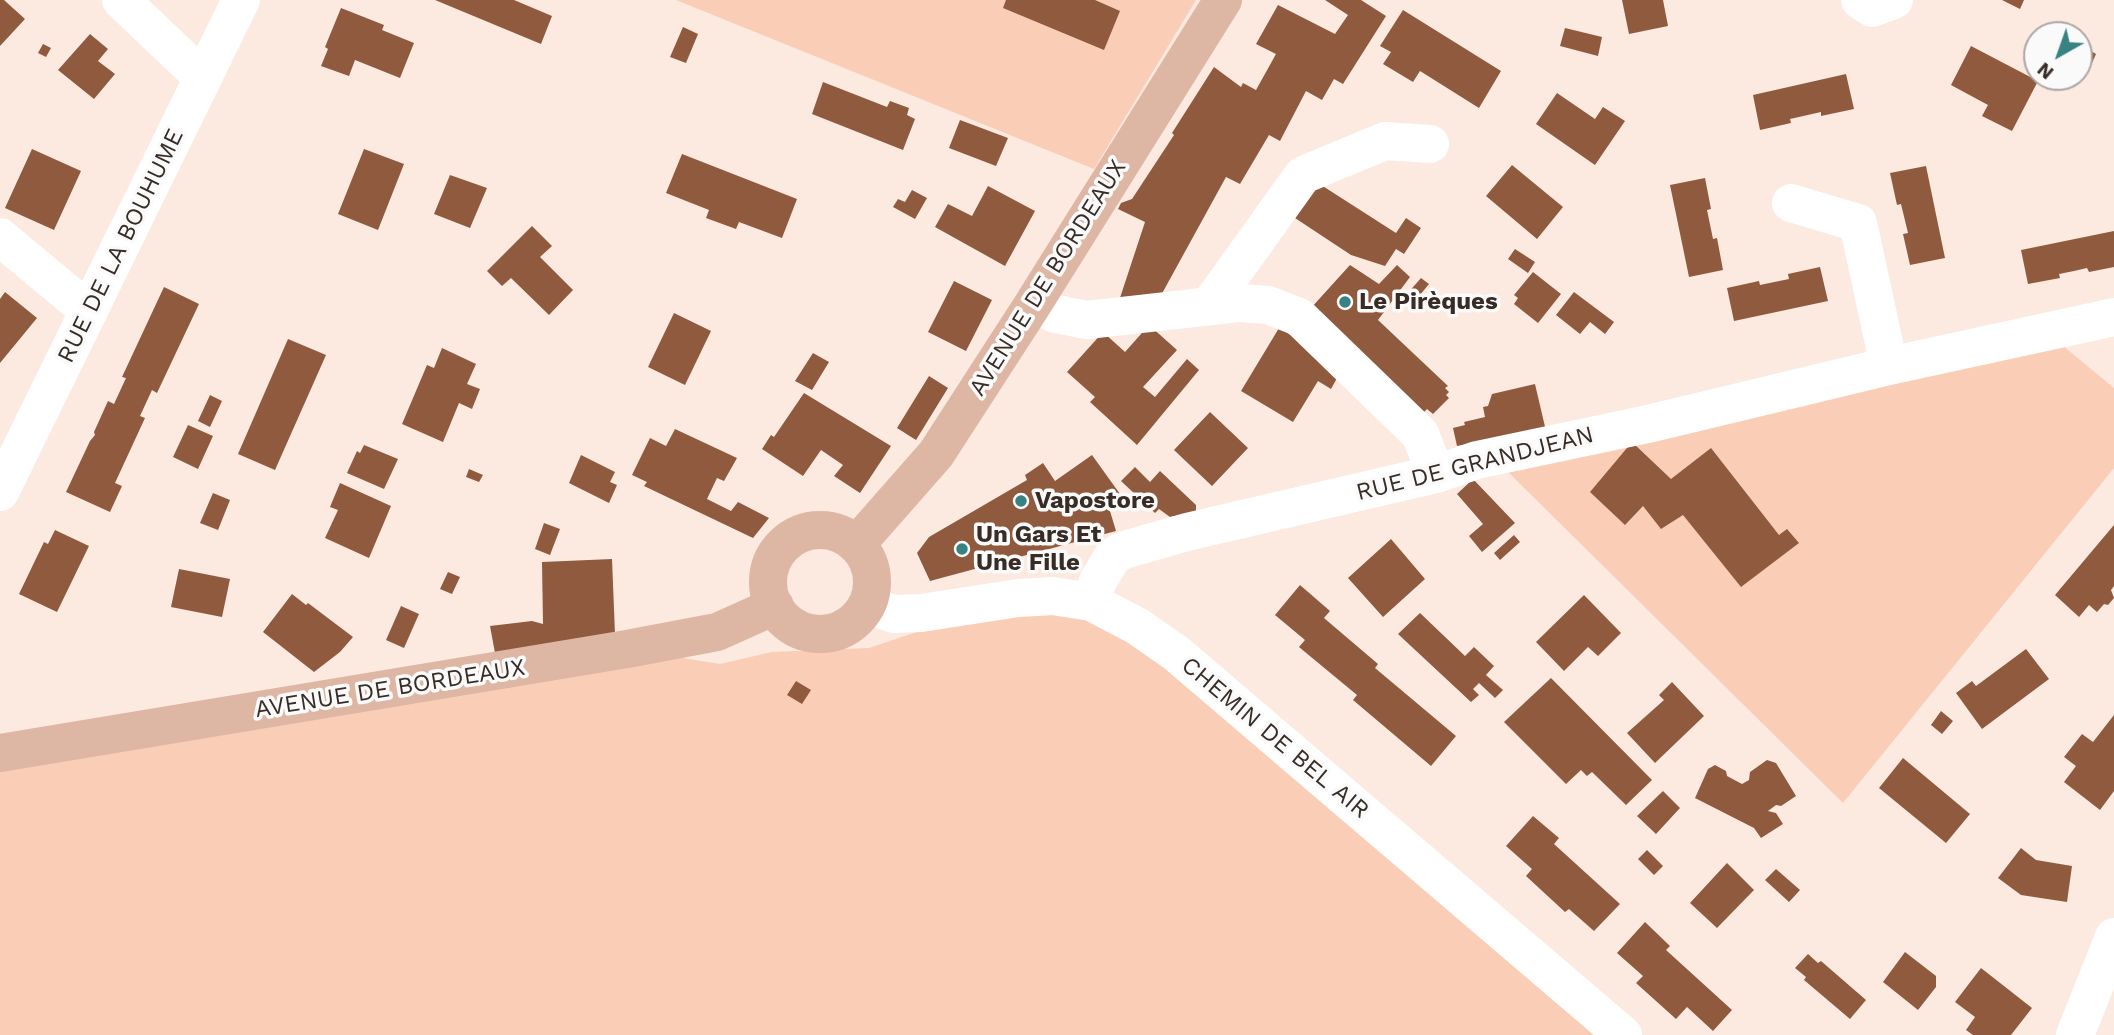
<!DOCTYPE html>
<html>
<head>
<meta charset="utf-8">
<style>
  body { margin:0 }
  #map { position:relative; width:2114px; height:1035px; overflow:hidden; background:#fce9df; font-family:"Work Sans",sans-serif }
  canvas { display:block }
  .north { position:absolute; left:2023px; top:21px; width:70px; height:70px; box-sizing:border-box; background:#fafafa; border:2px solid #aca8a5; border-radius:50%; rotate:220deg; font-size:19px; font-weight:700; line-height:28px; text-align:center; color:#382c26 }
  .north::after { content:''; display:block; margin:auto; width:24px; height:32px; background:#398283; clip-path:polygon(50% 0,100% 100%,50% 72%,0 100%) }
</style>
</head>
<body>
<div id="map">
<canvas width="2114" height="1035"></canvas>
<div class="north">N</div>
</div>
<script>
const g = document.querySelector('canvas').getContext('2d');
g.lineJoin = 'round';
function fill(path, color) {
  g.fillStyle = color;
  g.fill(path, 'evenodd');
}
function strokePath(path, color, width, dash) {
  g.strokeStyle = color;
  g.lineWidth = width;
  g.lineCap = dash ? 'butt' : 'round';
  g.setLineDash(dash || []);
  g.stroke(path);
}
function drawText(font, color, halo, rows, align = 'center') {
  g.font = font + ' "Work Sans",sans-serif';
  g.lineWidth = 7;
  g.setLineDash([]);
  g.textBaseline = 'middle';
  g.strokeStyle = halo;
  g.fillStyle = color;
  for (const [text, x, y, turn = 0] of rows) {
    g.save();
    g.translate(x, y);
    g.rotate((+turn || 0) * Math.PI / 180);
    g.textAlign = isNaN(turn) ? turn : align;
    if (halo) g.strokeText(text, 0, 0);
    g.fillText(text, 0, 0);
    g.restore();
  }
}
fill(new Path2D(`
  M676 0H1196L1094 169Z
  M2062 345 2114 388V468L1843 803 1508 472Z
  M1018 598 1091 602 1623 1035H0V753L627 649 720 664 772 652 869 648Z`), '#facdb7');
fill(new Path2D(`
  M0 0H4L25 19 0 46Z
  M435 0H514L552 16 541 44Z
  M1006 0H1095L1120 11 1104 50 1003 8Z
  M1325 0H1361L1386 16 1343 84 1334 79 1322 100 1306 91 1280 141 1269 135 1240 184 1226 177 1159 299 1117 307 1145 222 1118 209 1121 203 1132 199 1174 135 1172 133 1214 67 1241 87 1243 83 1256 90 1276 54 1256 44 1278 5 1335 34 1348 15Z
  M1622 0H1663L1668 26 1629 34Z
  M2002 0H2024L2020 9Z
  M341 8 384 25 382 30 414 43 400 78 355 60 349 76 321 66 328 49 325 47Z
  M1403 10 1501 71 1479 108 1420 71 1413 82 1383 64 1391 52 1380 46Z
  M683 27 698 34 686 63 670 57Z
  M1565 28 1602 37 1598 56 1560 46Z
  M90 34 108 49 98 61 115 74 94 99 58 70Z
  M43 44 51 48 46 57 38 53Z
  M2079 44 2096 54 2088 72 2085 70 2078 82 2069 77H2079Z
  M1971 46 2038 81 2012 131 1982 116 1988 105 1951 85Z
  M1846 74 1854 109 1821 116V112L1790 119 1791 123 1760 130 1753 95Z
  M823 82 887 107 890 101 909 108 907 115 915 119 903 150 812 114Z
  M1557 93 1595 119 1603 107 1625 121 1595 165 1536 124Z
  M960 120 1008 138 996 166 949 148Z
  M32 149 81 171 54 230 5 208Z
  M364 149 404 164 378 230 338 214Z
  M682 154 797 199 782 238 739 222 736 229 706 218 709 210 666 193Z
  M1512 165 1563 207 1537 239 1486 196Z
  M1926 166 1945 258 1910 265 1903 234 1908 233 1901 204 1897 205 1890 173Z
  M450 175 487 188 470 228 434 214Z
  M1705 178 1711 209 1707 210 1713 239 1717 238 1723 270 1689 277 1670 185Z
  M1318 183 1396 233 1406 218 1421 228 1404 254 1396 249 1385 266 1351 255 1295 218Z
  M988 186 1035 211 1005 266 935 227 948 204 972 216Z
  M912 190 927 198 915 219 893 207 898 199 905 202Z
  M532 226 552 246 540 257 573 290 549 315 511 278 502 286 487 271Z
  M2114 231V267L2089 272 2087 268 2074 271 2059 274 2060 278 2028 284 2021 250Z
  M1515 249 1535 262 1528 273 1508 259Z
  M1350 265 1379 284 1397 265 1410 277 1378 320 1448 386 1445 388 1449 392 1446 395 1449 398 1433 414 1427 409 1421 415 1311 308Z
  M1820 267 1828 301 1734 321 1727 288 1759 281 1760 285 1789 279 1788 274Z
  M1533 272 1561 294 1538 323 1514 304 1518 298 1514 295Z
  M1421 278 1429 284 1415 301 1407 294Z
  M954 281 992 300 966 351 928 332Z
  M164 287 199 304 157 393 152 390 140 416 145 418 115 483 122 486 110 512 66 492 90 441 95 435 94 432 108 401 114 404 126 378 122 377Z
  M5 292 37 318 0 363V299Z
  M1574 292 1614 322 1605 334 1590 322 1580 334 1556 315Z
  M674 313 711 331 685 385 648 367Z
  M1149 325 1177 350 1143 387 1155 397 1187 359 1199 370 1137 445 1090 402 1095 397 1067 372 1103 332 1125 352Z
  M1279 328 1331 359 1341 371 1331 389 1318 381 1293 422 1241 391Z
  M288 339 326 355 275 470 238 454Z
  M442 348 476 364 467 384 480 389 472 409 459 403 443 442 402 424 427 365 434 368Z
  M813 353 829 362 812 390 795 381Z
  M929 376 948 388 916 440 897 428Z
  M1535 384 1546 431 1457 446 1453 428 1465 425 1464 422 1485 417 1483 407 1488 406 1492 394Z
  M804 393 891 446 860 493 834 476 843 465 821 450 803 476 762 449 771 435 774 437Z
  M210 395 222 401 210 427 198 421Z
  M1210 412 1248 448 1212 486 1174 450Z
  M188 425 213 436 198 469 173 457Z
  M675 429 737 458 724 481 717 478 707 499 731 511 738 502 769 518 753 538 644 486 647 482 632 475 650 438 666 446Z
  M1632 442 1671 479 1711 448 1779 535 1787 529 1799 543 1741 587 1683 515 1661 529 1643 506 1625 525 1590 492Z
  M364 445 398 459 384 489 347 473 357 451 360 453Z
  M581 455 615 472 610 482 617 485 609 503 569 483Z
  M1092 455 1125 501 1110 511 1116 531 930 581 917 553 929 537 1027 480 1025 475 1043 463 1055 481Z
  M1135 467 1150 482 1160 471 1196 505V512L1170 517 1159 509 1155 513 1121 481Z
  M469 469 483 475 479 482 466 477Z
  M1473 479 1515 523 1482 552 1469 536 1483 524 1457 494Z
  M340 483 391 506 369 558 325 538 338 510 330 507Z
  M213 493 230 500 218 530 200 523Z
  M544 523 560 529 550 555 535 549Z
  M2114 525V586L2111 590 2114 598 2108 605 2104 604 2097 612 2089 605 2079 617 2055 595Z
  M55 530 89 546 57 612 19 594 44 542 48 544Z
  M1514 535 1520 542 1500 560 1494 553Z
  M1391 539 1425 579 1383 617 1348 578Z
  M612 559 615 634 495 653 490 626 532 621 543 624 542 562Z
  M179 569 230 579 222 617 171 607Z
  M448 572 460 577 452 594 440 589Z
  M1300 585 1330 611 1324 618 1378 664 1375 668 1456 736 1431 766 1353 700 1357 695 1299 647 1305 640 1275 615Z
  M292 594 306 605 308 603 353 637 340 652 314 672 263 632Z
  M1584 595 1621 633 1598 656 1588 647 1564 671 1536 642Z
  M401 606 419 614 404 648 386 640Z
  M1420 613 1465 656 1474 647 1494 666 1486 675 1503 690 1495 698 1479 683 1473 689 1479 695 1471 702 1398 634Z
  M2026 649 2049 679 1982 729 1956 693 1972 681 1976 686Z
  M1551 678 1652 780 1626 805 1592 772 1587 776 1581 770 1566 784 1504 722Z
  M796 681 811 690 802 704 787 695Z
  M1672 682 1704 716 1655 763 1627 733 1664 700 1659 695Z
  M1941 711 1953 721 1942 734 1931 725Z
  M2114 715V791L2100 810 2064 782 2076 766 2064 757 2082 734 2093 742Z
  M1903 758 1970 814 1946 843 1879 788Z
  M1767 760 1776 763 1796 796 1781 806 1776 805 1768 811 1776 813 1783 824 1761 838 1754 828 1695 798 1708 769 1715 765 1726 771 1727 776 1742 784 1749 780 1750 772Z
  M1663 791 1680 808 1656 834 1637 816Z
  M1533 816 1559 838 1554 844 1620 904 1594 931 1569 909 1565 912 1526 876 1532 869 1506 846Z
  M2021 848 2036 860 2072 866 2067 902 2021 895 1998 878Z
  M1647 850 1663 866 1654 875 1638 859Z
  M1727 863 1754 890 1717 928 1690 903Z
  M1776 869 1800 890 1789 902 1765 880Z
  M1645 922 1670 946 1666 950 1732 1010 1713 1031 1687 1007 1676 1019 1636 983 1643 976 1617 953Z
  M1905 952 1936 976V987L1918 1010 1883 982Z
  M1808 954 1818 963 1821 961 1866 1000 1850 1019 1804 980 1806 977 1795 968Z
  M1981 968 2032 1008 2011 1035H1973L1966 1030 1975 1017 1955 1002Z`), '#905a3f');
strokePath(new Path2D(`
  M121 0 203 78
  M1860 0 1872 8 1894 0
  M1791 203 1858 223 1889 366
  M0 237 89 311
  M1033 304 1056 314 1087 320 1238 303 1268 305 1299 317 1420 434 1436 474
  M1209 306 1303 175 1385 141 1430 144
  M0 492 241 0
  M1091 602 1098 581 1113 556 1124 550 1187 532 1436 474 1477 460 1648 424 1889 366 2114 317
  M867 605 894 614 921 613 1018 598 1053 596 1091 602 1137 626 1177 654 1623 1035
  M2075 1035 2114 937`), '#fff', 38);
strokePath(new Path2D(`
  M768 582a52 52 0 1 1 104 0a52 52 0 1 1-104 0Z
  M856 545 936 454 1033 304 1223 0
  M0 753 627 649 717 632 775 606`), '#deb6a4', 38);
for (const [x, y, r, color] of [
  [1345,302,7,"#398283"],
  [1021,501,7,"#398283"],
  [962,549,7,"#398283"]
]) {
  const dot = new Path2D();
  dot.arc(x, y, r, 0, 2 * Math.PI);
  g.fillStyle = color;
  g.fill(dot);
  strokePath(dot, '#fafafa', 2.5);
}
drawText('24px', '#382c26', '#fafafa', [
  ["RUE DE LA BOUHUME",121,246,-64],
  ["AVENUE DE BORDEAUX",1048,278,-58],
  ["RUE DE GRANDJEAN",1475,464,-14],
  ["AVENUE DE BORDEAUX",390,689,-9],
  ["CHEMIN DE BEL AIR",1275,738,40]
]);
drawText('bold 24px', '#382c26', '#fafafa', [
  ["Le Pirèques",1359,302],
  ["Vapostore",1035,501],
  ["Un Gars Et",976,535],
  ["Une Fille",976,563]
], 'left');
</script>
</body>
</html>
